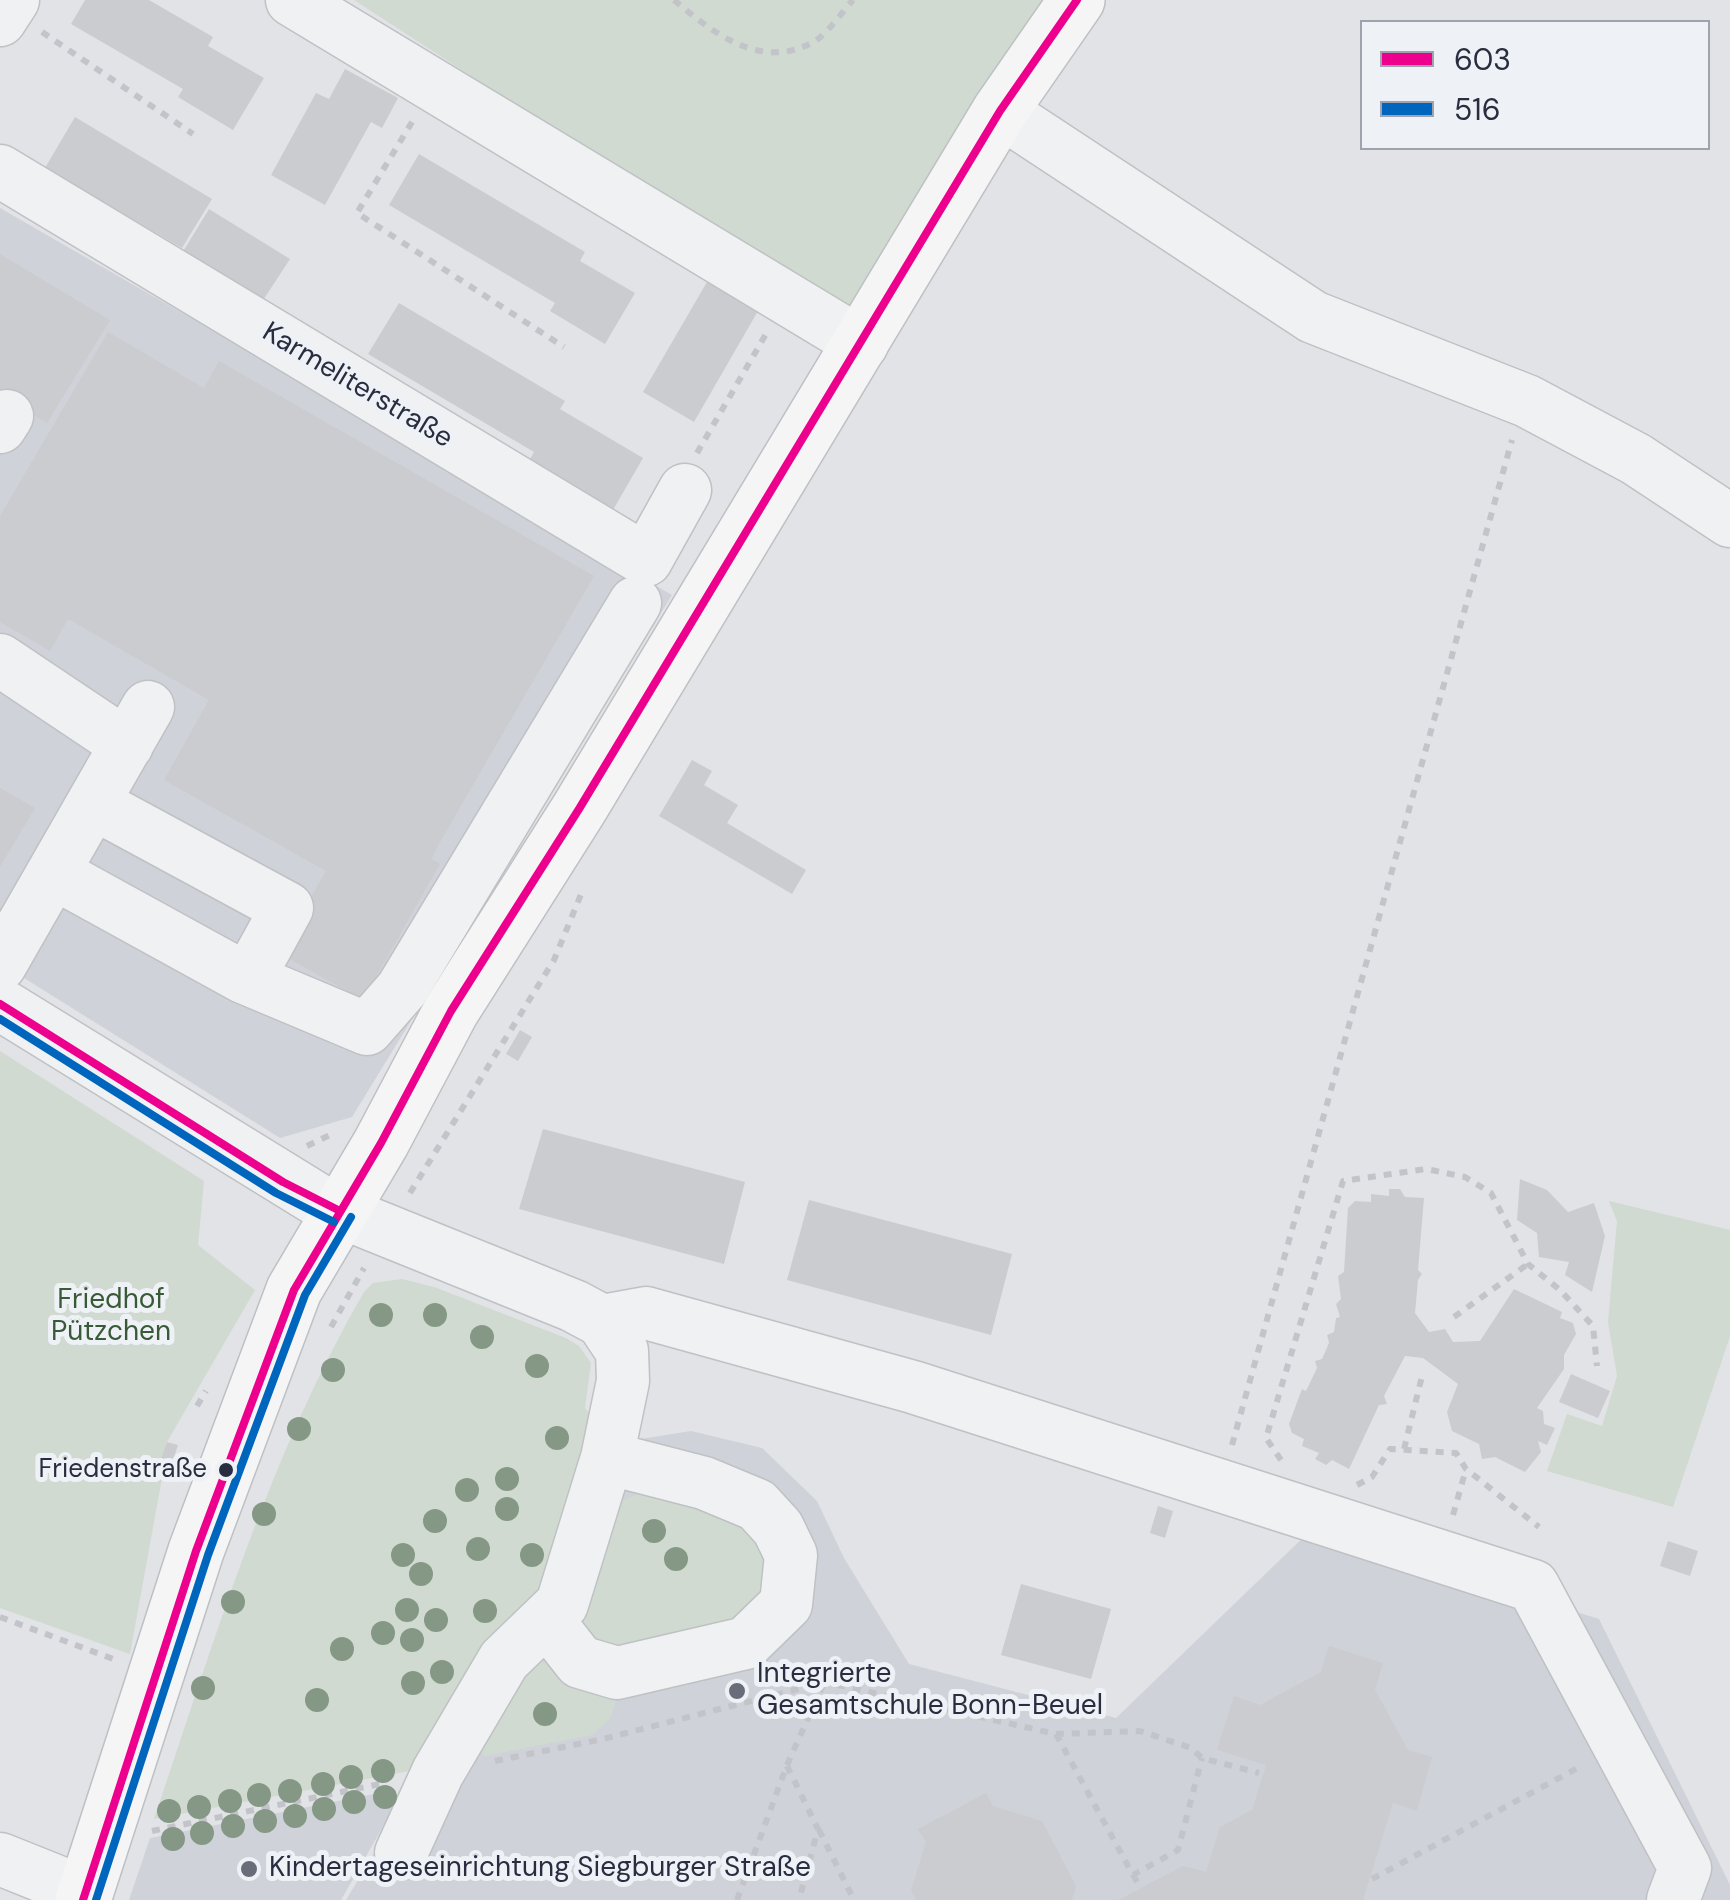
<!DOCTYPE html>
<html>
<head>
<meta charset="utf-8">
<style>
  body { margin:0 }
  #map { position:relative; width:1730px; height:1900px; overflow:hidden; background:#e1e3e6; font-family:"DM Sans",sans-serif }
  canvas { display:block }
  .legend { position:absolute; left:1360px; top:20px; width:350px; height:130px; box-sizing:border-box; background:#eef1f6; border:2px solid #9fa3ad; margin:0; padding:12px 18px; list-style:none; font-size:30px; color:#282e3f }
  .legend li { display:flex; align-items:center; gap:20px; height:50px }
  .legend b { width:50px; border:2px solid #9fa3ad }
</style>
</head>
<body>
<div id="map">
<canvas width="1730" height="1900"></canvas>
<ul class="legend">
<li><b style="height:12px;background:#ec008d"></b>603</li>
<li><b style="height:12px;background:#0065bd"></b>516</li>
</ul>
</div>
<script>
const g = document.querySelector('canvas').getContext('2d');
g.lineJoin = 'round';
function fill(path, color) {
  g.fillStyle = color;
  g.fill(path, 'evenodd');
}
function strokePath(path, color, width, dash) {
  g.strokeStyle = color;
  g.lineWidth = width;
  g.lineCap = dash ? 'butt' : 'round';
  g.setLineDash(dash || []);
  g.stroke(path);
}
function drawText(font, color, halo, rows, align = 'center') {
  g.font = font + ' "DM Sans",sans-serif';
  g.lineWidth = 10;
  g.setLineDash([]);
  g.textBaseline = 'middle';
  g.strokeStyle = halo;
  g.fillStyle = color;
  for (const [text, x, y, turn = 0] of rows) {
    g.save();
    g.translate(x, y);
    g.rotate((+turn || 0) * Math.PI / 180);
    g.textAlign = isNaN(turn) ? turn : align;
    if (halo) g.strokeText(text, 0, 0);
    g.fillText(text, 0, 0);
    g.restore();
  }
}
fill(new Path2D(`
  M0 208 672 595 352 1117 280 1138 0 963Z
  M691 1431 762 1448 817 1501 844 1558 909 1664 1116 1718 1312 1529 1599 1619 1730 1885V1900H346L622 1442Z
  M394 1790 393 1809 341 1900H129L150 1838Z`), '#cfd2d9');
fill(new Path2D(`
  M354 0H1054L845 319Z
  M0 1051 204 1181 198 1245 255 1290 167 1442 160 1465 164 1467 130 1654 0 1608Z
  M1609 1201 1730 1230V1336L1673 1507 1547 1471 1567 1414 1602 1426 1617 1376 1608 1322 1617 1221Z
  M402 1279 434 1287 566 1338 579 1346 591 1363 585 1408 594 1418 533 1608 420 1769 154 1819C215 1639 268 1458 364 1292L373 1283Z
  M643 1492 735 1514 768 1548 760 1612 630 1654 587 1636 575 1610 615 1504Z
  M539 1661C568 1664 587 1695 616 1701L610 1719 592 1735 485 1756 473 1746 506 1685Z`), '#d0dad1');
fill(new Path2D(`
  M85 0H149L213 37 208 46 264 78 233 130 178 97 183 89 71 24Z
  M345 69 398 98 382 128 371 122 325 205 271 175 316 93 329 99Z
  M75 117 212 199 182 248 45 168Z
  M419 154 585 252 580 261 635 293 605 344 550 311 555 303 389 205Z
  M209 209 290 259 258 308 179 258Z
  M0 254 110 320 47 423 0 395Z
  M707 282 758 311 694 422 643 392Z
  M399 303 565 401 560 409 643 458 613 510 529 461 534 452 368 354Z
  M108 332 204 388 219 361 594 576 444 835 431 859 440 864 363 1000 279 953 326 871 164 780 209 700 68 619 50 651 0 622V516Z
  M692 760 712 771 704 785 738 805 727 823 806 870 792 894 659 816Z
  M0 788 35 808 0 867Z
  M520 1030 532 1037 518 1061 506 1054Z
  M543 1129 745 1182 724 1264 519 1209Z
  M1520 1179 1547 1190 1568 1212 1594 1203 1605 1236 1592 1292 1565 1275 1569 1262 1539 1257 1537 1233 1517 1220Z
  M1389 1189H1400L1405 1197 1424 1198 1418 1270 1422 1274 1418 1280 1415 1313 1429 1332 1445 1329 1453 1342 1480 1341 1514 1289 1562 1312 1560 1318 1573 1323 1576 1334 1564 1355V1369L1537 1408 1543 1411 1544 1424 1555 1428 1547 1445 1538 1441 1541 1452 1525 1472 1495 1457 1482 1459 1479 1444 1452 1431 1447 1412 1458 1384 1423 1358 1405 1356 1384 1396 1387 1404 1379 1405 1349 1469 1332 1460 1326 1465 1315 1459 1319 1453 1302 1446 1304 1439 1292 1433 1289 1424 1302 1389 1306 1391 1317 1368 1315 1361 1322 1359 1329 1343 1327 1335 1334 1332 1336 1318 1340 1317 1336 1304 1341 1299 1338 1276 1344 1272 1348 1208 1355 1201 1371 1202V1194L1389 1196Z
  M809 1200 1012 1254 991 1335 787 1280Z
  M1571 1374 1610 1391 1598 1418 1559 1402Z
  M167 1442 178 1445 170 1469 159 1465Z
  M1158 1506 1173 1511 1165 1538 1150 1533Z
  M1668 1541 1698 1551 1690 1576 1660 1566Z
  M1021 1584 1111 1609 1091 1679 1001 1655Z
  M1329 1646 1383 1663 1375 1690 1408 1750 1432 1757 1417 1811 1393 1803 1363 1900H1118L1183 1866 1206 1872 1220 1827 1252 1810 1266 1765 1217 1750 1234 1696 1260 1705 1321 1672Z
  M986 1793 993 1806 1042 1821 1076 1886 1072 1900H916L911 1890 926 1842 918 1829Z`), '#cbccd0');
const minor = new Path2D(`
  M292 0 862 344
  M0 20 13 0
  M1000 111 1313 317 1527 401 1636 459 1730 521
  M0 171 646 560 685 490
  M0 427 7 416
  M0 660 127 745
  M93 803 287 908 248 979
  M54 873 243 977 367 1029 402 989 635 603
  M0 965 148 707
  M0 1004 331 1208 574 1306 602 1321 622 1351 623 1381 607 1458 562 1604 504 1660 438 1772 401 1853
  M602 1321 646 1313 913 1387 1533 1586 1685 1868 1673 1900
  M547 1620 580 1662 617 1673 746 1643 786 1604 791 1555 778 1528 757 1505 704 1483 607 1458
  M0 1859 85 1893`);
const major = new Path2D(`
  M83 1900 196 1551 294 1290 381 1143 451 1011 579 809 1000 111 1077 0`);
strokePath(minor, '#bfc1c4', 55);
strokePath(major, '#bdc0c4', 58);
strokePath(new Path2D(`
  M674 0C713 33 762 72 815 41 829 32 842 12 853 0
  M42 32 193 134
  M412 122 357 213 564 347
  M697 453 766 334
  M307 1146 332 1134
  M410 1193 554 960 582 892
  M1454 1317 1528 1264
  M331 1327 364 1268
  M197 1406 206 1391
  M1232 1445 1512 440
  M1404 1449 1423 1372
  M1281 1460 1266 1438 1343 1181 1426 1169 1465 1177 1491 1193 1528 1264 1560 1290 1593 1326 1597 1366
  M1357 1485 1372 1477 1390 1449 1456 1453 1466 1469 1539 1527
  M1453 1515 1466 1469
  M0 1617 116 1660
  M1056 1734 1133 1875 1178 1850 1202 1758
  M495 1761 603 1739 825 1682 1056 1734 1140 1731 1191 1748 1202 1758 1259 1773
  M787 1766 818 1829 799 1900
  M819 1830 854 1900
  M152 1831 385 1783
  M1133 1875 1141 1888
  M1372 1879 1583 1765
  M737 1900 787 1765 824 1683`), '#c2c4c9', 6, [8, 8]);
strokePath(minor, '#f0f1f2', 52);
strokePath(major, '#f5f5f6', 55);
strokePath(new Path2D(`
  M0 1004 283 1182 340 1211
  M83 1900 196 1551 294 1290 381 1143 451 1011 579 809 1000 111 1077 0`), '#ec008d', 8);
strokePath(new Path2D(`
  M0 1019 276 1193 334 1222
  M96 1900 208 1555 305 1295 351 1217`), '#0065bd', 8);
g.fillStyle = '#859885';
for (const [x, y] of [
  [381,1315],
  [435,1315],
  [482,1337],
  [537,1366],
  [333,1370],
  [299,1429],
  [557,1438],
  [507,1479],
  [467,1490],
  [507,1509],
  [264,1514],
  [435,1521],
  [654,1531],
  [478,1549],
  [403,1555],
  [532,1555],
  [676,1559],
  [421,1574],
  [233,1602],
  [407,1610],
  [485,1611],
  [436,1620],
  [383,1633],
  [412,1640],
  [342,1649],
  [442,1672],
  [413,1683],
  [203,1688],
  [317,1700],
  [545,1714],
  [383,1771],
  [351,1777],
  [323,1784],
  [290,1791],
  [259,1795],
  [385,1797],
  [230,1801],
  [354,1802],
  [199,1807],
  [324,1809],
  [169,1811],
  [295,1816],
  [265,1821],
  [233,1826],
  [202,1833],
  [173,1839]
]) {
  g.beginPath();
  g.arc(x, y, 12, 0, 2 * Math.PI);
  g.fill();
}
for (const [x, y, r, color] of [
  [226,1470,9,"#282e3f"],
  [737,1691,10,"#696d79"],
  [249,1869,10,"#696d79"]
]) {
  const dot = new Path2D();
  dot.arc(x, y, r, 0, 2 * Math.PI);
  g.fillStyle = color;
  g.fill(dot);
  strokePath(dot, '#eef1f6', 4);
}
drawText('26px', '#282e3f', '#eef1f6', [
  ["Friedenstraße",207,1470]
], 'right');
drawText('28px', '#282e3f', '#eef1f6', [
  ["Karmeliterstraße",357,386,31]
]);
drawText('28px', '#395a36', '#eef1f6', [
  ["Friedhof",111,1301],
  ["Pützchen",111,1333]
]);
drawText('28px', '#282e3f', '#eef1f6', [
  ["Integrierte",757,1675],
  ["Gesamtschule Bonn-Beuel",757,1707],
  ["Kindertageseinrichtung Siegburger Straße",269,1869]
], 'left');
</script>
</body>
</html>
